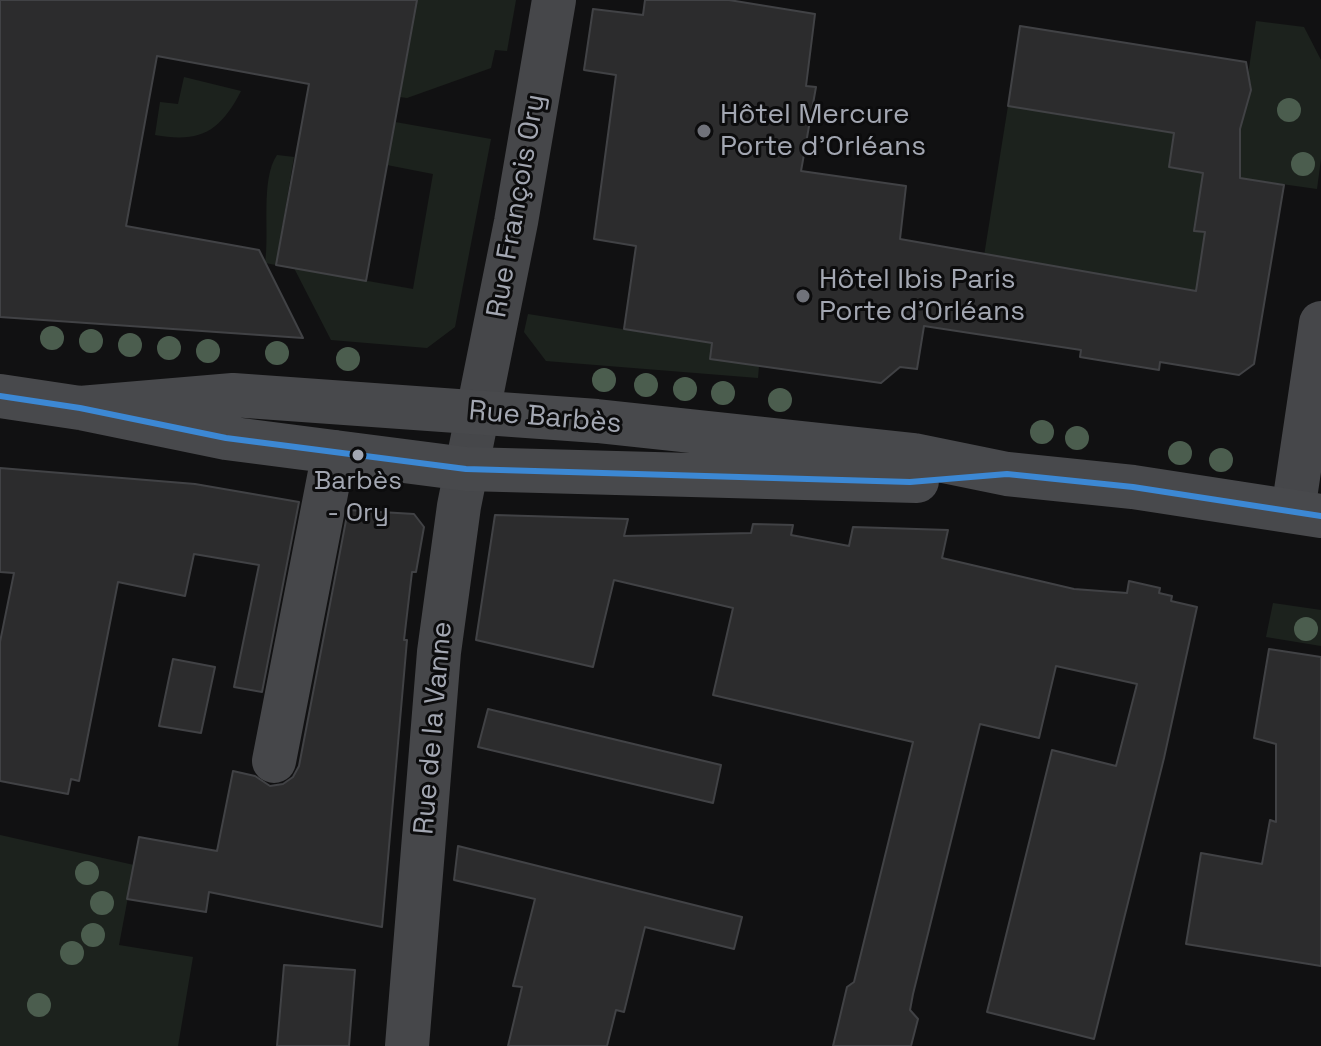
<!DOCTYPE html>
<html>
<head>
<meta charset="utf-8">
<style>
  body { margin:0 }
  canvas { display:block; background:#111112 }
</style>
</head>
<body>
<canvas width="1321" height="1046"></canvas>
<script>
const g = document.querySelector('canvas').getContext('2d');
g.lineJoin = 'round';
function fill(path, color) {
  g.fillStyle = color;
  g.fill(path, 'evenodd');
}
function strokePath(path, color, width, dash) {
  g.strokeStyle = color;
  g.lineWidth = width;
  g.lineCap = dash ? 'butt' : 'round';
  g.setLineDash(dash || []);
  g.stroke(path);
}
function drawText(font, color, halo, rows, align = 'center') {
  g.font = font + ' "Space Grotesk",sans-serif';
  g.lineWidth = 6;
  g.setLineDash([]);
  g.textBaseline = 'middle';
  g.strokeStyle = halo;
  g.fillStyle = color;
  for (const [text, x, y, turn = 0] of rows) {
    g.save();
    g.translate(x, y);
    g.rotate((+turn || 0) * Math.PI / 180);
    g.textAlign = isNaN(turn) ? turn : align;
    if (halo) g.strokeText(text, 0, 0);
    g.fillText(text, 0, 0);
    g.restore();
  }
}
fill(new Path2D(`
  M417 0H516L507 51 495 50 491 68 407 98 400 97Z
  M1256 21 1304 27 1321 60V159L1317 189 1232 177 1244 102H1248L1251 83 1247 82Z
  M184 77 241 91C220 132 200 143 155 135L160 102 178 104Z
  M1034 100 1047 113 1120 125 1122 114 1174 130 1169 167 1203 173 1194 230 1205 233 1196 291 984 256 1008 106 1032 110Z
  M395 122 491 139 455 327 427 348 331 340 294 268 413 289 433 174 387 165Z
  M277 155 294 157 276 265 265 263C270 233 260 180 277 155Z
  M528 314 666 336 713 339 710 359 759 366 758 378 546 361 524 332Z
  M1273 603 1321 610V646L1266 637Z
  M0 835 134 865 119 945 193 957 178 1046H0Z`), '#1c221d');
const building = new Path2D(`
  M0 0H417L366 281 276 265 309 84 157 56 126 226 259 250 303 338 0 317Z
  M645 0H729L815 14 806 86 816 87 801 171 906 186 900 239 1196 291 1205 232 1194 231 1203 173 1169 167 1174 133 1008 106 1020 26 1246 62 1251 90 1240 129V178L1284 185 1254 364 1239 375 1160 362 1159 370 1080 357 1081 350 924 326 917 369 900 367 881 383 710 359 712 343 624 329 636 246 594 239 616 75 584 70 593 9 643 15Z
  M0 468 195 484 299 502 262 692 234 687 259 565 194 554 185 596 118 582 79 781 71 779 68 794 0 781V642L14 573 0 572Z
  M348 510 414 514 424 527 416 572H412L404 640H407L382 927 209 892 206 912 127 899 139 837 217 851 233 771 255 776 270 786 283 784 293 777 299 766Z
  M495 515 628 519 624 536 751 533 753 524 793 525 791 535 849 546 853 527 948 530 942 558 1074 589 1127 593 1129 581 1160 588 1159 593 1172 596 1171 601 1197 607 1164 758 1094 1039 987 1012 1052 750 1116 766 1137 684 1056 666 1039 738 980 724 913 994 910 1010 918 1019 911 1046H833L847 987 854 982 913 742 713 695 733 608 614 580 593 667 476 640Z
  M1269 649 1321 657V966L1186 944 1201 853 1262 864 1270 820 1276 822V744L1254 738Z
  M173 659 215 667 201 733 159 726Z
  M488 709 721 765 713 803 478 747Z
  M458 846 742 917 734 949 645 927 624 1012 616 1010 607 1046H508L522 987 513 986 535 899 454 880Z
  M284 965 355 970 349 1046H277Z`);
fill(building, '#2c2c2d');
strokePath(building, '#414245', 2);
strokePath(new Path2D(`
  M1293 511 1321 323
  M274 761 334 452
  M407 1046 439 652 459 506 516 222 554 0`), '#46474a', 44);
strokePath(new Path2D(`
  M0 396 80 408 226 438 466 469 917 481
  M80 408 233 395 597 421 914 455 1007 474 1133 487 1321 516`), '#48494c', 44);
strokePath(new Path2D(`
  M0 396 80 408 226 438 466 469 910 482 1007 474 1133 487 1321 516`), '#3c88d4', 6);
g.fillStyle = '#4b5d4e';
for (const [x, y] of [
  [1289,110],
  [1303,164],
  [52,338],
  [91,341],
  [130,345],
  [169,348],
  [208,351],
  [277,353],
  [348,359],
  [604,380],
  [646,385],
  [685,389],
  [723,393],
  [780,400],
  [1042,432],
  [1077,438],
  [1180,453],
  [1221,460],
  [1306,629],
  [87,873],
  [102,903],
  [93,935],
  [72,953],
  [39,1005]
]) {
  g.beginPath();
  g.arc(x, y, 12, 0, 2 * Math.PI);
  g.fill();
}
for (const [x, y, r, color] of [
  [704,131,8,"#70727a"],
  [803,296,8,"#70727a"],
  [358,455,7,"#a3a7b2"]
]) {
  const dot = new Path2D();
  dot.arc(x, y, r, 0, 2 * Math.PI);
  g.fillStyle = color;
  g.fill(dot);
  strokePath(dot, '#0c0c0d', 3);
}
drawText('26px', '#a3a7b2', '#0c0c0d', [
  ["Barbès",358,482],
  ["- Ory",358,514]
]);
drawText('28px', '#a3a7b2', '#0c0c0d', [
  ["Hôtel Mercure",720,115],
  ["Porte d'Orléans",720,147],
  ["Hôtel Ibis Paris",819,280],
  ["Porte d'Orléans",819,312]
], 'left');
drawText('28px', '#a3a7b2', '#0c0c0d', [
  ["Rue François Ory",517,206,-80],
  ["Rue Barbès",545,418,5],
  ["Rue de la Vanne",434,728,-85]
]);
</script>
</body>
</html>
